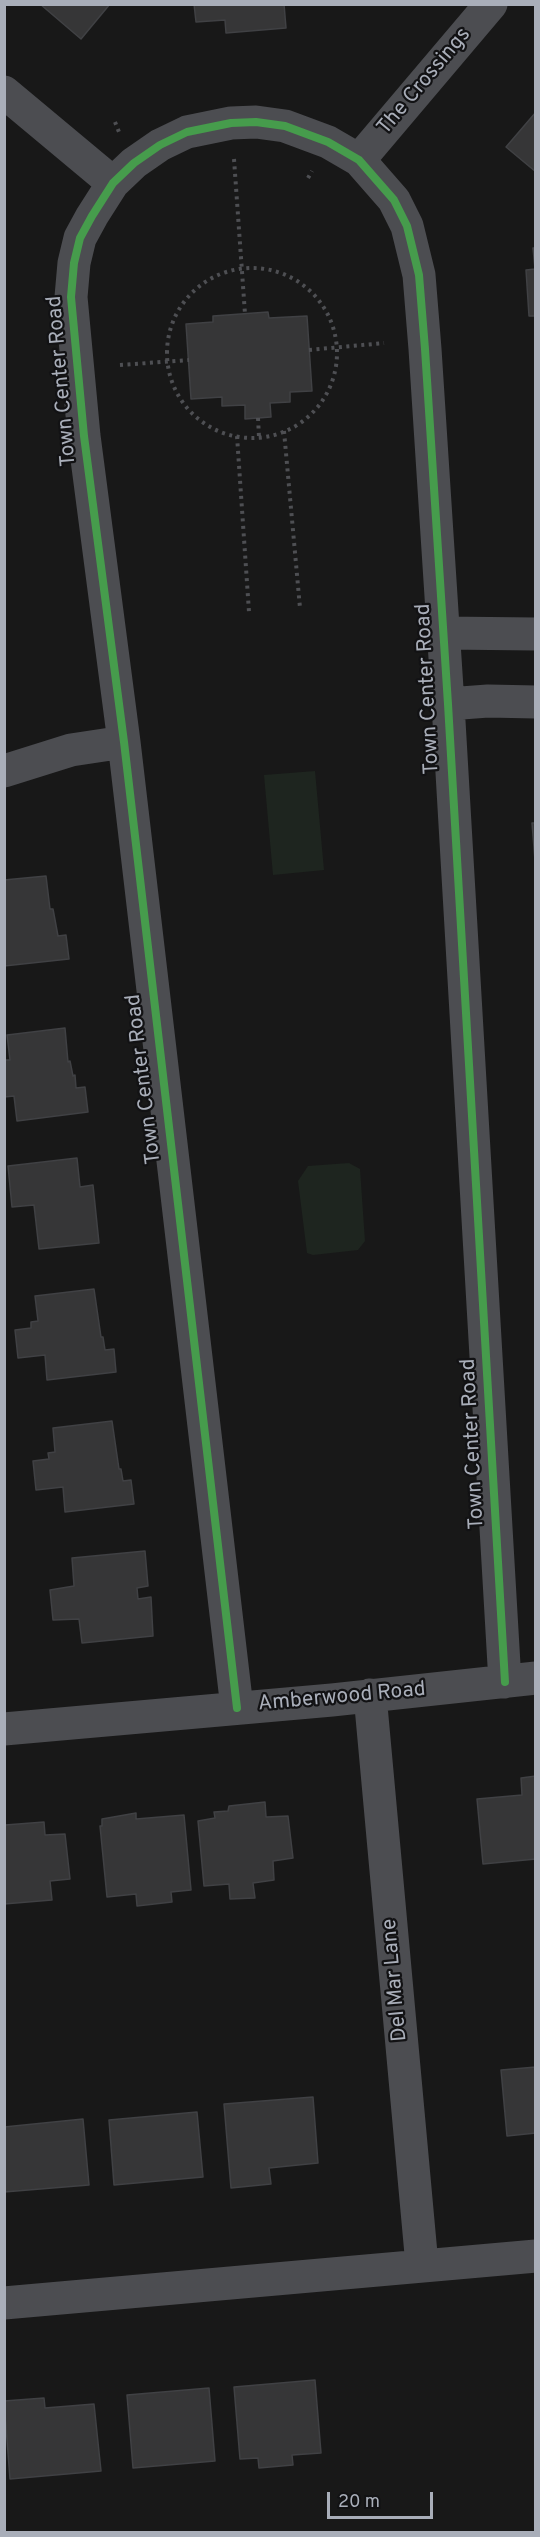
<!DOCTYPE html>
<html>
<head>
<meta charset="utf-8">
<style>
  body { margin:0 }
  #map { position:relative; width:540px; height:2537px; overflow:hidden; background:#181818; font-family:Overpass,sans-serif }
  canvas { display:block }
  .frame { position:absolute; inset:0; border:6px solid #a9aeb9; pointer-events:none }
  .scale { position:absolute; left:327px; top:2492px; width:106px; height:27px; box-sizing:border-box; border:3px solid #a9aeb9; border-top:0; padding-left:8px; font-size:18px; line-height:21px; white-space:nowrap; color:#a9aeb9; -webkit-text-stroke:4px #121214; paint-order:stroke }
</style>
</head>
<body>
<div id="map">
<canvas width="540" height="2537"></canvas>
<div class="frame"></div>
<div class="scale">20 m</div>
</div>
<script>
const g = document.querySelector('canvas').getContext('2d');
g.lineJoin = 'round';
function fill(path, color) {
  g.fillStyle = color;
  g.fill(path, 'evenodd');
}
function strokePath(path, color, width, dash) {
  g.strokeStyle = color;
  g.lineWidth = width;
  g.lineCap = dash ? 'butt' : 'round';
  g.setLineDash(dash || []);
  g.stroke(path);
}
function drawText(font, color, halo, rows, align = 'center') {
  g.font = font + ' Overpass,sans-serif';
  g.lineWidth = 4.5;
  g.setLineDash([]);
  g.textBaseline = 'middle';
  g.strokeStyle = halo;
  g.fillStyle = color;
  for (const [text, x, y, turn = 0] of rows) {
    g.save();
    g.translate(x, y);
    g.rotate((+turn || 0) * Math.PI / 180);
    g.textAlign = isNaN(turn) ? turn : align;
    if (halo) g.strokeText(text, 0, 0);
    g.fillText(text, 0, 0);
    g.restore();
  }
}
fill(new Path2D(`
  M315 771 324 870 273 875 264 775Z
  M349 1163 360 1169 365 1241 358 1250 313 1255 307 1253 298 1181 308 1166Z`), '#1e251f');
const building = new Path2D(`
  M40 4H110L81 39Z
  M194 4H284L286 28 226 33 225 20 196 22Z
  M536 112V172L506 147Z
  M533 248H536V330L535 316H529L526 270 535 269Z
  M268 312 269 318 307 316 312 391 290 392V402L270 403 271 417 245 419V405L222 406V397L191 399 186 324 213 322V316Z
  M532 823H536V873Z
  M46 876 50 909H53L58 936 66 935 69 959 4 966V880Z
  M65 1028 68 1062 70 1061 73 1076 75 1075 76 1088 85 1087 88 1112 17 1121 14 1096 4 1097V1060H10L7 1035Z
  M77 1158 80 1187 93 1185 99 1243 39 1249 34 1205 12 1207 8 1166Z
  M94 1289 101 1337H103L105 1350 114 1349 116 1372 47 1380 45 1355 18 1358 15 1330 31 1328V1322L38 1321 35 1296Z
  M112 1421 119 1469H121L123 1481 131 1480 134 1504 65 1512 63 1487 36 1490 33 1461 49 1459 48 1453 55 1452 53 1428Z
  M145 1551 148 1586 137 1588 138 1599 151 1597 153 1636 82 1643 79 1619 53 1620 50 1590 74 1586 72 1558Z
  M536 1776V1859L483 1864 477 1799 522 1795 521 1778Z
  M265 1802 266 1817 288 1816 293 1858 273 1861 274 1880 253 1883 255 1898 230 1899 229 1884 204 1886 198 1821 215 1818 214 1812 228 1811 229 1806Z
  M136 1813V1819L184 1815 191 1890 171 1892 172 1902 137 1906 136 1894 107 1897 100 1826H102V1819Z
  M44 1822 45 1835 65 1834 70 1879 50 1881 52 1900 4 1904 5 1825Z
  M536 2067V2133L507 2136 501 2070Z
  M313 2097 318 2163 269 2168 271 2184 231 2188 224 2104Z
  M197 2112 203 2177 114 2185 109 2120Z
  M83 2119 89 2185 4 2192V2127Z
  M315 2380 321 2453 292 2455 293 2465 259 2468 258 2458 240 2459 234 2387Z
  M209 2388 215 2461 133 2468 127 2395Z
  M44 2398 45 2408 94 2404 101 2471 10 2479 4 2401Z`);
fill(building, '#363637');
strokePath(building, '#404144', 1.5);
strokePath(new Path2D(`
  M115 122 119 132
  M234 159 245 314
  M308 178 312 171
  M167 353a85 85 0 1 1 170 0a85 85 0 1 1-170 0Z
  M309 350 384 343
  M120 365 189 360
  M258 418 259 437
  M284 431 300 608
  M237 436 249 612`), '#4e4f53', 4, [3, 4.5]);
strokePath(new Path2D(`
  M4 92 113 183
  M359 160 491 4
  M444 633 536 634
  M448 704 488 701 536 702
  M4 771 71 750 124 742
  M370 1695 422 2265
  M237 1708 124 742 84 436 71 297 74 263 80 238 92 216 113 183 134 163 160 145 187 132 231 123 256 122 285 126 328 142 359 160 394 200 407 226 419 275 425 349 448 704 505 1682
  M4 1729 332 1700 536 1678
  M4 2303 536 2256`), '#4c4d51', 33);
strokePath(new Path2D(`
  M237 1708 124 742 84 436 71 297 74 263 80 238 92 216 113 183 134 163 160 145 187 132 231 123 256 122 285 126 328 142 359 160 394 200 407 226 419 275 425 349 448 704 505 1682`), '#469c4c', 8);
drawText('21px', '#a9aeb9', '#121214', [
  ["The Crossings",425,82,-50],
  ["Town Center Road",63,381,-95],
  ["Town Center Road",429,689,-93],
  ["Town Center Road",145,1079,-97],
  ["Town Center Road",474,1444,-93],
  ["Amberwood Road",342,1698,-5],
  ["Del Mar Lane",396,1980,-95]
]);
</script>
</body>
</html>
